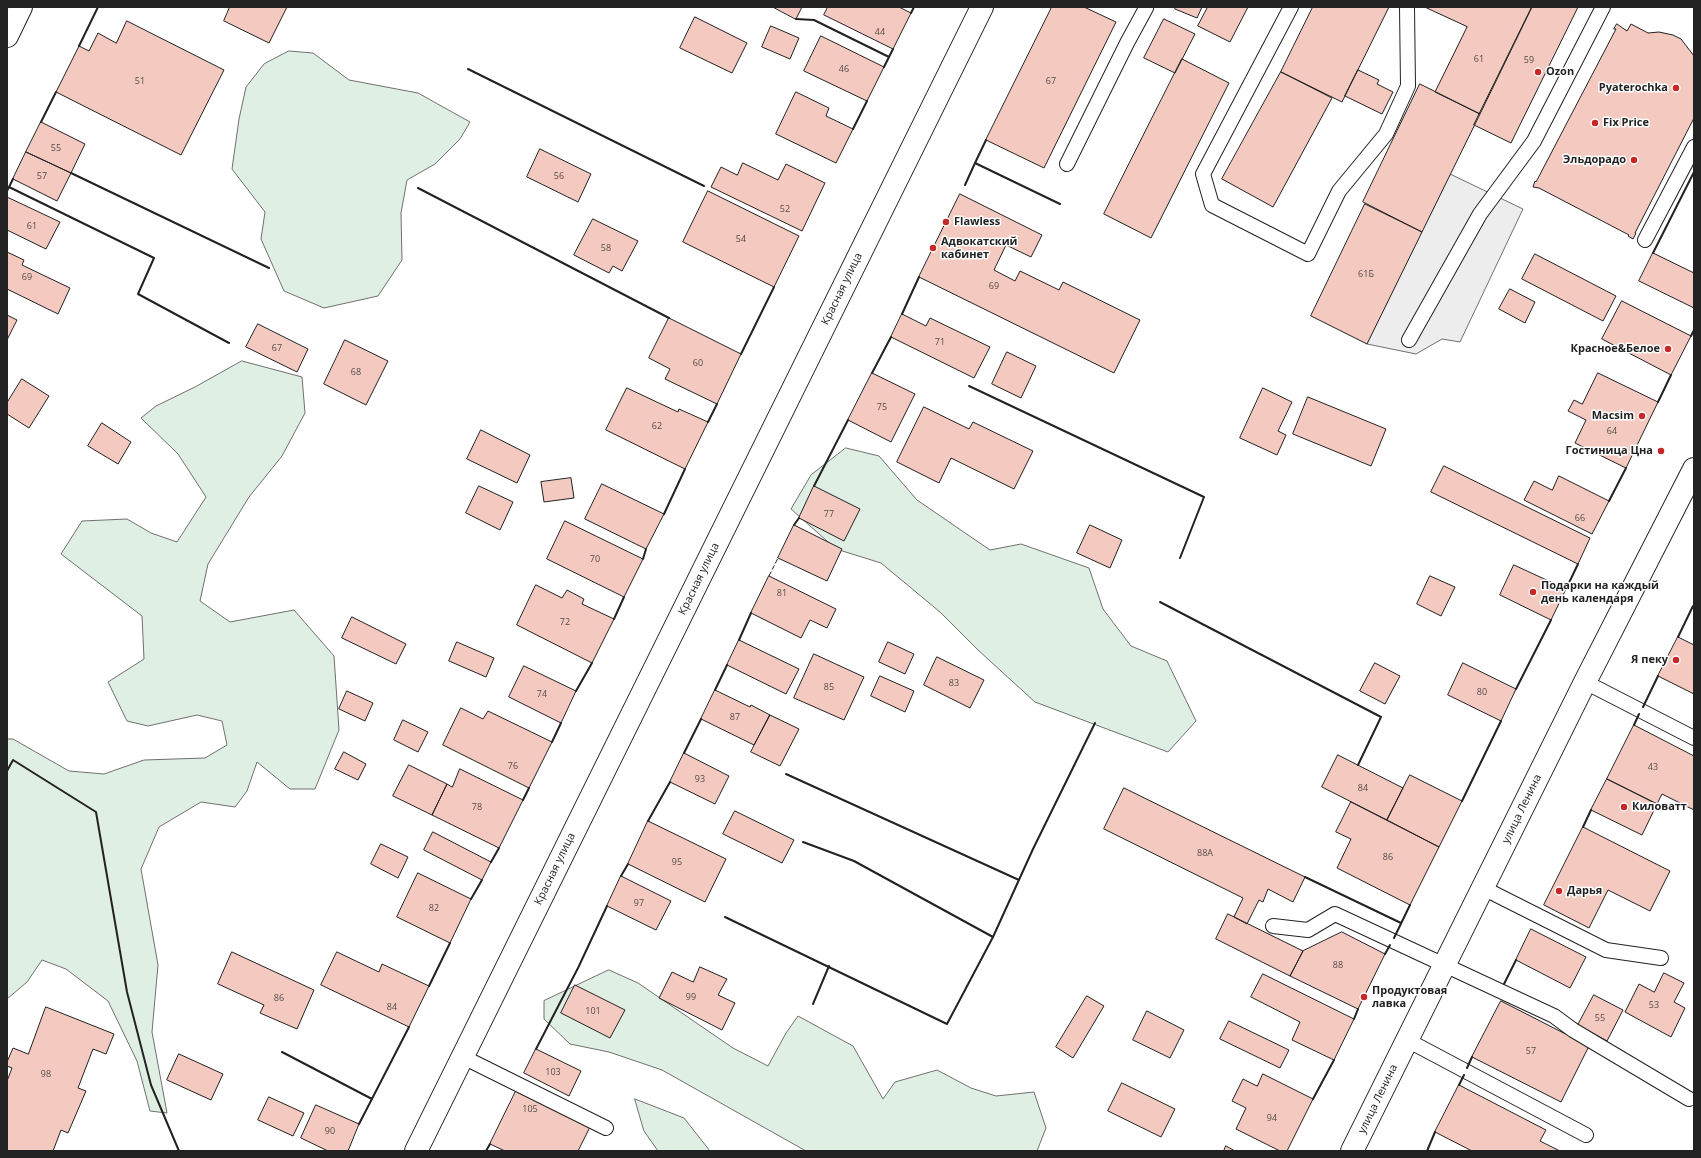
<!DOCTYPE html>
<html>
<head>
<meta charset="utf-8">
<style>
  body { margin:0 }
  #map { position:relative; width:1701px; height:1158px; overflow:hidden; background:#fff; font-family:"Open Sans",sans-serif }
  canvas { display:block }
  .frame { position:absolute; inset:0; border:8px solid #222; pointer-events:none }
</style>
</head>
<body>
<div id="map">
<canvas width="1701" height="1158"></canvas>
<div class="frame"></div>
</div>
<script>
const g = document.querySelector('canvas').getContext('2d');
g.lineJoin = 'round';
function fill(path, color) {
  g.fillStyle = color;
  g.fill(path, 'evenodd');
}
function strokePath(path, color, width, dash) {
  g.strokeStyle = color;
  g.lineWidth = width;
  g.lineCap = dash ? 'butt' : 'round';
  g.setLineDash(dash || []);
  g.stroke(path);
}
function drawText(font, color, halo, rows, align = 'center') {
  g.font = font + ' "Open Sans",sans-serif';
  g.lineWidth = 3;
  g.setLineDash([]);
  g.textBaseline = 'middle';
  g.strokeStyle = halo;
  g.fillStyle = color;
  for (const [text, x, y, turn = 0] of rows) {
    g.save();
    g.translate(x, y);
    g.rotate((+turn || 0) * Math.PI / 180);
    g.textAlign = isNaN(turn) ? turn : align;
    if (halo) g.strokeText(text, 0, 0);
    g.fillText(text, 0, 0);
    g.restore();
  }
}
const green = new Path2D(`
  M289 51 313 53 349 80 418 93 470 122 460 139 435 164 407 180 401 213 402 260 378 296 324 308 284 291 261 239 265 212 232 169 239 119 246 87 264 64Z
  M242 361 302 377 305 413 282 456 249 497 208 564 200 601 230 622 294 610 334 656 339 730 315 789H290L257 762 247 791 235 807 201 802 159 827 141 869 158 965 152 1032 167 1113 150 1111 137 1061 108 1001 66 969 42 960 27 982 7 999V739H13L69 771 104 774 144 760 205 758 227 745 222 721 197 715 148 726 127 721 108 682 144 659 142 616 61 554 82 521 127 519 151 533 177 542 206 497 178 454 141 418 156 406 195 387Z
  M846 448 879 456 917 500 990 550 1021 544 1089 568 1103 609 1131 646 1167 661 1196 721 1168 752 1035 702 978 650 940 612 881 563 836 549 791 509 811 475Z
  M609 970 638 983 733 1048 768 1066 786 1033 798 1016 853 1046 883 1099 895 1082 937 1070 971 1088 996 1096 1034 1092 1046 1128 1037 1151H806L662 1070 609 1052 570 1044 544 1019V1001Z
  M635 1099 684 1118 710 1151H658L644 1131Z`);
fill(green, '#e0efe3');
strokePath(green, '#6f6f6f', 1);
const parking = new Path2D(`
  M1450 174 1523 209 1460 342 1442 339 1416 354 1367 344Z`);
fill(parking, '#ededed');
strokePath(parking, '#6f6f6f', 1);
const building = new Path2D(`
  M230 7H287L269 43 224 21Z
  M773 7H802L796 19Z
  M828 7H899L911 13 893 49 824 15Z
  M1052 7H1084L1116 22 1044 168 986 140Z
  M1176 7H1202L1197 18 1175 9Z
  M1208 7H1248L1230 42 1198 26Z
  M1313 7H1389L1342 102 1281 72Z
  M1425 7H1532L1480 114 1435 92 1467 27Z
  M1532 7H1578L1511 143 1474 125Z
  M695 17 747 43 732 73 680 48Z
  M1164 19 1195 34 1175 73 1144 58Z
  M127 21 224 70 181 155 56 92 79 46 89 51 98 33 116 43Z
  M1617 24 1627 31 1631 24 1648 33 1659 32 1673 35 1681 39 1694 56V118L1635 233H1636L1633 239 1628 236 1629 235 1539 188 1533 187 1535 181 1536 182 1616 29H1614Z
  M771 26 799 38 790 59 762 47Z
  M821 36 884 67 867 101 804 71Z
  M1182 59 1229 83 1151 238 1104 214Z
  M1358 70 1379 80 1377 84 1393 92 1382 114 1345 96Z
  M1281 72 1332 98 1273 207 1222 179Z
  M1420 84 1480 114 1422 232 1363 202Z
  M796 92 829 108 826 116 853 129 836 163 776 134Z
  M41 122 85 144 71 173 26 152Z
  M540 149 591 174 578 202 527 177Z
  M26 152 71 173 57 201 13 179Z
  M743 163 778 180 786 164 825 183 802 231 711 187 721 167 737 175Z
  M708 191 799 236 774 287 683 242Z
  M960 194 1042 235 1031 257 1006 245 994 270 1015 281 1020 271 1059 290 1063 282 1140 320 1114 373 919 277Z
  M7 197 60 222 46 249 7 230Z
  M1365 204 1422 232 1367 344 1311 316Z
  M593 219 638 241 622 271 613 266 609 273 574 255Z
  M7 252 24 260 22 265 70 288 58 314 7 289Z
  M1653 253 1694 273V308L1639 281Z
  M1535 254 1616 296 1603 321 1522 279Z
  M1510 289 1535 302 1525 323 1499 309Z
  M1622 301 1691 336 1671 375 1602 339Z
  M902 314 926 326 930 318 990 347 974 378 891 337Z
  M7 315 17 320 7 340Z
  M669 318 741 354 717 404 665 379 670 369 649 358Z
  M258 324 308 349 297 372 246 347Z
  M345 340 388 361 366 405 324 384Z
  M1007 352 1036 366 1021 398 992 384Z
  M872 373 915 394 891 442 848 420Z
  M1598 373 1658 402 1626 468 1575 443 1586 420 1568 411 1574 400 1582 404Z
  M22 379 49 396 29 428 7 414V403Z
  M627 388 678 412 679 409 708 422 685 469 606 430Z
  M1263 388 1292 402 1278 431 1286 435 1277 455 1240 438Z
  M1308 397 1386 429 1371 466 1293 434Z
  M924 407 969 429 973 422 1033 451 1014 489 951 458 939 483 897 462Z
  M102 423 131 442 118 464 88 446Z
  M481 430 530 455 517 483 467 459Z
  M1444 466 1590 538 1578 564 1431 492Z
  M1559 476 1609 501 1592 534 1524 500 1534 481 1552 490Z
  M571 478 574 498 544 502 541 482Z
  M602 484 664 514 646 549 585 519Z
  M479 486 513 502 500 530 466 513Z
  M814 486 860 509 844 541 799 518Z
  M565 521 643 559 624 597 547 559Z
  M794 525 842 549 827 581 778 558Z
  M1090 525 1122 540 1110 568 1077 553Z
  M1514 565 1566 589 1551 620 1500 595Z
  M769 576 836 609 827 628 810 620 801 638 751 613Z
  M1430 576 1455 587 1441 616 1417 604Z
  M536 585 562 598 567 590 584 599 582 604 614 619 592 663 517 625Z
  M352 617 406 644 396 664 342 638Z
  M1678 637 1694 645V694L1658 676Z
  M739 640 799 669 786 694 727 665Z
  M457 642 494 658 486 677 449 661Z
  M888 642 914 654 905 674 879 662Z
  M814 654 864 677 844 720 794 698Z
  M937 657 984 680 970 708 924 685Z
  M1375 663 1400 676 1385 704 1360 691Z
  M1463 663 1516 689 1501 721 1448 695Z
  M524 666 576 691 561 723 509 697Z
  M880 676 914 691 905 712 871 696Z
  M715 690 750 707 751 705 770 715 754 745 701 719Z
  M347 691 373 703 365 721 339 709Z
  M461 708 483 719 488 711 552 742 529 788 443 745Z
  M770 715 799 729 780 766 751 752Z
  M403 720 428 732 418 752 394 740Z
  M1634 725 1694 756V810L1662 794 1657 804 1607 779Z
  M344 752 366 764 358 780 335 769Z
  M684 753 729 776 715 804 670 782Z
  M1338 755 1403 788 1387 820 1322 787Z
  M409 765 447 784 432 815 393 796Z
  M460 769 523 800 499 848 432 815 447 784 452 787Z
  M1410 775 1462 801 1439 847 1387 820Z
  M1607 779 1657 804 1642 835 1591 810Z
  M1124 788 1305 877 1293 902 1268 889 1263 902 1259 900 1247 924 1234 917 1243 898 1104 829Z
  M1351 802 1439 847 1410 905 1337 868 1351 839 1336 832Z
  M735 811 794 840 782 863 723 834Z
  M648 821 726 859 705 902 628 864Z
  M1583 827 1670 871 1650 911 1608 890 1589 928 1544 905Z
  M433 832 491 862 482 880 424 850Z
  M381 844 408 857 398 878 371 864Z
  M418 873 471 899 450 943 397 917Z
  M621 876 671 901 656 930 607 906Z
  M1228 914 1303 951 1290 976 1216 939Z
  M1531 929 1586 957 1570 988 1516 960Z
  M1342 932 1385 954 1358 1009 1290 976 1303 951Z
  M232 952 314 990 297 1029 260 1013 264 1005 218 984Z
  M337 952 379 972 382 964 429 986 409 1027 321 985Z
  M700 967 727 979 718 995 735 1003 722 1030 659 998 672 972 693 982Z
  M1664 973 1684 983 1674 1002 1685 1008 1671 1037 1625 1012 1639 984 1654 992Z
  M1263 974 1354 1019 1334 1060 1292 1040 1300 1022 1251 997Z
  M575 985 625 1010 610 1038 561 1013Z
  M1594 995 1623 1010 1607 1041 1578 1025Z
  M1087 996 1104 1006 1073 1058 1056 1047Z
  M1501 1001 1589 1046 1561 1102 1472 1057Z
  M46 1007 114 1034 106 1054 93 1049 78 1088 86 1091 68 1133 61 1130 53 1151H7V1081L12 1068 7 1066V1062L13 1048 28 1054Z
  M1147 1011 1184 1030 1170 1058 1133 1040Z
  M1229 1021 1289 1050 1280 1068 1220 1039Z
  M536 1049 581 1071 569 1096 524 1073Z
  M179 1054 223 1074 211 1100 167 1080Z
  M1263 1074 1313 1099 1287 1151H1280L1236 1129 1246 1108 1232 1101 1243 1079 1257 1086Z
  M1122 1083 1175 1109 1161 1137 1108 1111Z
  M1459 1085 1546 1130 1540 1141 1560 1151H1472L1435 1132Z
  M516 1091 590 1127 578 1151H505L490 1144Z
  M269 1097 304 1113 293 1136 258 1120Z
  M316 1105 359 1124 348 1151H328L301 1138Z
  M1226 1146 1235 1151H1224Z`);
fill(building, '#f3c9c0');
strokePath(building, '#222', 1);
const service = new Path2D(`
  M1291 7 1203 174 1212 205 1308 254 1339 191 1386 134 1408 86 1407 7
  M1067 164 1127 43 1146 8 1145 7
  M1645 240 1694 147
  M1409 340 1480 214 1534 141 1603 7
  M1585 682 1694 738
  M1483 888 1606 950 1661 958
  M1273 926 1308 930 1335 914 1554 1016 1573 1030 1689 1099
  M1407 1040 1586 1135
  M463 1057 606 1128`);
const minor = new Path2D(`
  M416 1151 982 7`);
const tertiary = new Path2D(`
  M7 36 21 7`);
const secondary = new Path2D(`
  M1352 1151 1585 682 1694 469`);
strokePath(service, '#222', 16);
strokePath(minor, '#222', 24);
strokePath(tertiary, '#222', 24);
strokePath(secondary, '#222', 24);
strokePath(service, '#fff', 14);
strokePath(minor, '#fff', 22);
strokePath(tertiary, '#fff', 22);
strokePath(secondary, '#fff', 22);
strokePath(new Path2D(`
  M769 576 778 558`), '#222', 1, [5, 2]);
strokePath(new Path2D(`
  M911 13 914 7
  M796 19 814 20 889 57
  M79 46 98 7
  M884 67 893 49
  M468 69 704 186
  M41 122 56 92
  M853 129 867 101
  M986 140 975 163 1060 204
  M71 173 269 268
  M965 185 975 163
  M9 187 154 258 138 294 229 343
  M418 188 669 318
  M7 191 13 179
  M1653 253 1694 172
  M902 314 919 277
  M1691 336 1694 330
  M741 354 774 287
  M872 373 891 337
  M969 386 1204 497 1180 558
  M1658 402 1671 375
  M708 422 717 404
  M814 486 848 420
  M1609 501 1626 468
  M664 514 685 469
  M794 525 799 518
  M643 559 646 549
  M1566 589 1578 564
  M1160 602 1381 717 1358 765
  M614 619 624 597
  M1678 637 1693 606
  M739 640 751 613
  M1516 689 1551 620
  M715 690 727 665
  M576 691 592 663
  M1643 707 1658 676
  M1634 725 1639 714
  M552 742 561 723
  M684 753 701 719
  M7 771 13 760 96 812 127 992 151 1085 179 1151
  M786 774 1019 880
  M523 800 529 788
  M1462 801 1501 721
  M648 821 670 782
  M1583 827 1591 810
  M803 842 854 861 993 937
  M491 862 499 848
  M621 876 628 864
  M1305 877 1401 923
  M471 899 482 880
  M725 917 947 1024 993 937 1033 849 1095 723
  M1394 938 1410 905
  M1385 954 1390 945
  M1504 984 1516 960
  M429 986 450 943
  M813 1004 829 966
  M1354 1019 1358 1009
  M536 1049 578 968 607 906
  M282 1052 372 1099
  M1467 1068 1472 1057
  M1459 1085 1464 1075
  M1313 1099 1334 1060
  M359 1124 409 1027
  M486 1151 490 1144
  M1427 1151 1435 1132`), '#222', 2);
for (const [x, y, r, color] of [
  [1538,72,4,"#c62828"],
  [1676,88,4,"#c62828"],
  [1595,123,4,"#c62828"],
  [1634,160,4,"#c62828"],
  [946,222,4,"#c62828"],
  [933,248,4,"#c62828"],
  [1668,349,4,"#c62828"],
  [1642,416,4,"#c62828"],
  [1661,451,4,"#c62828"],
  [1533,592,4,"#c62828"],
  [1676,660,4,"#c62828"],
  [1624,807,4,"#c62828"],
  [1559,891,4,"#c62828"],
  [1364,997,4,"#c62828"]
]) {
  const dot = new Path2D();
  dot.arc(x, y, r, 0, 2 * Math.PI);
  g.fillStyle = color;
  g.fill(dot);
  strokePath(dot, '#fff', 1.5);
}
drawText('9px', '#564c4a', null, [
  ["44",880,32],
  ["61",1479,59],
  ["59",1529,60],
  ["46",844,69],
  ["51",140,81],
  ["67",1051,81],
  ["55",56,148],
  ["57",42,176],
  ["56",559,176],
  ["52",785,209],
  ["61",32,226],
  ["54",741,239],
  ["58",606,248],
  ["61Б",1366,274],
  ["69",27,277],
  ["69",994,286],
  ["71",940,342],
  ["67",277,348],
  ["60",698,363],
  ["68",356,372],
  ["75",882,407],
  ["62",657,426],
  ["64",1612,431],
  ["77",829,514],
  ["66",1580,518],
  ["70",595,559],
  ["81",782,593],
  ["72",565,622],
  ["83",954,683],
  ["85",829,687],
  ["80",1482,692],
  ["74",542,694],
  ["87",735,717],
  ["76",513,766],
  ["43",1653,767],
  ["93",700,779],
  ["84",1363,788],
  ["78",477,807],
  ["88А",1205,853],
  ["86",1388,857],
  ["95",677,862],
  ["97",639,903],
  ["82",434,908],
  ["88",1338,965],
  ["99",691,997],
  ["86",279,998],
  ["53",1654,1005],
  ["84",392,1007],
  ["101",593,1011],
  ["55",1600,1018],
  ["57",1531,1051],
  ["103",553,1072],
  ["98",46,1074],
  ["105",530,1109],
  ["94",1272,1118],
  ["90",330,1131]
]);
drawText('bold 11px', '#222', '#fff', [
  ["Ozon",1546,72],
  ["Pyaterochka",1668,88,"right"],
  ["Fix Price",1603,123],
  ["Эльдорадо",1626,160,"right"],
  ["Flawless",954,222],
  ["Адвокатский",941,242],
  ["кабинет",941,255],
  ["Красное&Белое",1660,349,"right"],
  ["Maсsim",1634,416,"right"],
  ["Гостиница Цна",1653,451,"right"],
  ["Подарки на каждый",1541,586],
  ["день календаря",1541,599],
  ["Я пеку",1668,660,"right"],
  ["Киловатт",1632,807],
  ["Дарья",1567,891],
  ["Продуктовая",1372,991],
  ["лавка",1372,1004]
], 'left');
drawText('11px', '#222', '#fff', [
  ["Красная улица",842,289,-64],
  ["Красная улица",699,579,-64],
  ["улица Ленина",1522,809,-64],
  ["Красная улица",555,869,-64],
  ["улица Ленина",1378,1099,-64]
]);
</script>
</body>
</html>
